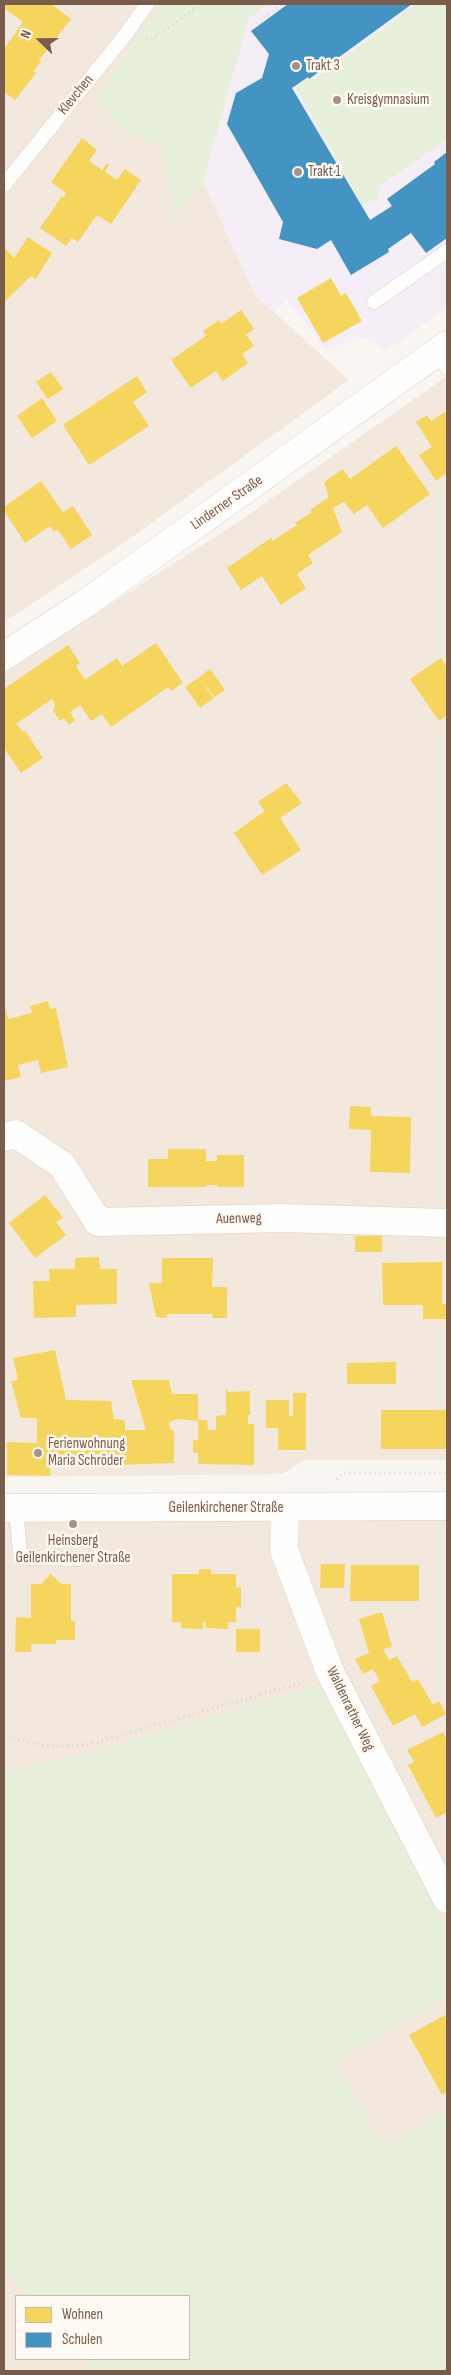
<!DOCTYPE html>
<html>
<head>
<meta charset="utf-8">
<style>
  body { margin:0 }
  #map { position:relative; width:451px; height:2375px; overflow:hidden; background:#f9f5f0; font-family:"Sofia Sans Condensed",sans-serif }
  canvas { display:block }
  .frame { position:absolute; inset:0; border:5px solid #7a5c4d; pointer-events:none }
  .legend { position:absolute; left:15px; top:2295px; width:175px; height:65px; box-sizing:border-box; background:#fffaf3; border:1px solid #cabbb1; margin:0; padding:6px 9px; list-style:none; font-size:15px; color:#7a5c4d }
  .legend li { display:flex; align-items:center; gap:10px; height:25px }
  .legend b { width:25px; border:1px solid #cabbb1 }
  .north { position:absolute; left:15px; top:15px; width:50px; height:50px; -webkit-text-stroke:4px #fffaf3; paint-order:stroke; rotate:292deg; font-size:14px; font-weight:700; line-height:20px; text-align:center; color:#7a5c4d }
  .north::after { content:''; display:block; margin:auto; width:18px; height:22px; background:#7a5c4d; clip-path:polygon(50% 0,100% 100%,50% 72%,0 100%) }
</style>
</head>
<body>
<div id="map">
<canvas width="451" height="2375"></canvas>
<div class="frame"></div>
<ul class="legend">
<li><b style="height:14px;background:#f6d55c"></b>Wohnen</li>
<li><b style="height:14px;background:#4393c3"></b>Schulen</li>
</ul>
<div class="north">N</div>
</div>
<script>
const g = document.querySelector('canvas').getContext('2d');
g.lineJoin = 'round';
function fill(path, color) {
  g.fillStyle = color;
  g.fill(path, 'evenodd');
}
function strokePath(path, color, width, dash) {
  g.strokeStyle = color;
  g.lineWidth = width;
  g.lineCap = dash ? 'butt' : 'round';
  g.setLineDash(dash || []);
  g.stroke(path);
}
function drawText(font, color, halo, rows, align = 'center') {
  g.font = font + ' "Sofia Sans Condensed",sans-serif';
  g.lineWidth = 5;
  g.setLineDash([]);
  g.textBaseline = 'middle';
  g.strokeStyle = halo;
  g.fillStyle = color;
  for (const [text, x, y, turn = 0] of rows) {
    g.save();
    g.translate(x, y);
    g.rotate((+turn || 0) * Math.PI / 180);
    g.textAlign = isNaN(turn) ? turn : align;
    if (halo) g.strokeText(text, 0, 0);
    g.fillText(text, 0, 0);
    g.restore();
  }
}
fill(new Path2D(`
  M4 4H162L96 99 123 131 160 145 171 186V220L203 182 256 296 349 380 128 540 4 622Z
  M447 376V1460H304L283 1474 4 1477V673L241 520Z
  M4 1517H447V2371H4ZM16 2296H189V2359H16Z`), '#f2e8de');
fill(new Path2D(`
  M270 4H447V307L385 352 374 340 362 337 325 350 288 300 273 312 256 296 203 182 249 18Z`), '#f6eef6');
fill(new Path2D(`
  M162 4H270L249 18 203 182 171 221V186L160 145 123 131 96 99Z
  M416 4H447V139L379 186V198L362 205 289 76 305 66 314 80Z
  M319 1685 447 1931V1996L334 2061 383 2148 447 2110V2371H93L82 2359H189V2296H27L4 2270V1773L87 1754Z`), '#e7f0db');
fill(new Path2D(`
  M4 4H51L71 19 39 60 41 61 34 71 36 73 15 100 4 92V49L23 22 4 8Z
  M82 138 97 150 89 161 102 170 107 163 109 164 105 172 117 180 125 169 141 180 111 224 97 215 78 242 72 238 66 246 40 228 62 196 64 197 66 193 51 182Z
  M28 237 52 253 36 279 31 276 4 302V247L14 258Z
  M331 278 341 296 346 293 362 321 323 343 297 298Z
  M241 310 254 329 246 335 254 346 242 354 248 363 223 381 216 371 191 388 171 360 206 336 203 331 219 320 221 324Z
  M51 372 63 389 48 399 36 382Z
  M137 376 147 392 133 402 149 426 89 465 63 425Z
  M42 398 57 421 32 438 17 416Z
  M445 412 447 415V473L436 481 419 455 432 447 416 422 427 415 431 421Z
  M396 446 430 494 383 528 367 505 354 514 344 502 333 508 342 532 308 555 313 563 297 574 306 588 281 605 262 576 241 590 227 568 271 538 273 541 297 525 295 523 312 512 310 510 329 497 324 482 343 469 350 479Z
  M41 481 63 512 73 506 92 535 71 549 58 530 54 532 50 526 25 543 4 511V507Z
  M156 643 183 683 171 691 168 687 111 727 102 714 91 721 80 705 70 712 75 720 69 725 64 718 60 721 53 711 55 705 52 699 16 724 23 732 25 731 43 758 21 773 4 748V689L68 645 80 663 76 666 85 680 117 658 122 666Z
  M441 658 447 667V715L439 721 410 679Z
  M210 669 225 690 215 697 198 678Z
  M198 678 214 698 200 708 185 687Z
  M286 783 302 803 280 818 301 850 262 875 234 833 265 811 258 802Z
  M48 1001 50 1009 56 1008 68 1067 41 1073 38 1060 18 1065 21 1077 4 1081V1004L8 1019 32 1013 30 1006Z
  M350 1106 371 1107V1116L411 1117 410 1173 370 1172 371 1130 349 1129Z
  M168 1149H206V1161H217V1155H244V1187H217V1185H206V1187H148V1159H168Z
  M45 1195 63 1218 56 1222 66 1235 35 1258 9 1223Z
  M355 1236H382V1252H355Z
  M99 1257 100 1269H117V1304L76 1305V1317L34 1318 33 1281H50L49 1269H75V1258Z
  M162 1258H213L212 1287H227V1318H212L213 1314H167V1318L156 1317 149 1283H162Z
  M442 1262V1304H447V1319H423V1305H383L382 1263Z
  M55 1350 66 1400 111 1401 114 1419 125 1420V1430H146L131 1380H169L172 1394H198V1420H207L208 1430H216V1416L226 1415V1388L228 1392 250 1391V1415H248V1424H254V1465L198 1464V1453H193V1440H198V1421L178 1419 169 1422 170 1430H174V1463L114 1465 51 1463 50 1476 7 1475V1442L37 1443V1418H21L11 1381 18 1380 13 1358Z
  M396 1362V1384H347V1363Z
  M293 1393H306V1450H278V1428H266V1400H289V1416H293Z
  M381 1410H447V1449H381Z
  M321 1564H345L344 1588H320Z
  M351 1565H419V1601H350Z
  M199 1569H211V1574H236V1588L241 1587V1608L236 1607V1622H228V1629L206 1628V1622H203V1629L181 1628V1622H172V1574H199Z
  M51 1574 61 1584H71V1621H75V1640H56V1644H31V1652H15L16 1617 31 1618V1584H41Z
  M382 1612 392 1647 383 1649 389 1660 397 1656 412 1682 418 1679 433 1705 439 1701 446 1714 422 1727 415 1714 393 1726 371 1686 380 1681 373 1669 363 1674 355 1659 369 1653 359 1619Z
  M236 1629H260V1652H236Z
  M443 1732 447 1740V1812L436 1818 408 1765 414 1762 407 1750Z
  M447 2014V2092L442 2095 409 2035Z`), '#f6d55c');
fill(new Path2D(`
  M288 4H412L309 79 308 77 292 88 370 220 392 206 387 199 435 164 434 162 447 152V238L426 253 411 233 388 249 389 252 351 275 331 240 317 249 279 239 283 222 227 124 236 93 262 78 269 54 251 31Z`), '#4393c3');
const service = new Path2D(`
  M4 185 126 34 147 4
  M374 302 447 251
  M436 353 447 368
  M16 1508 20 1552 27 1558 79 1559`);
const minor = new Path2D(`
  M4 1137 16 1134 62 1165 98 1222 283 1218 447 1223
  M285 1508 284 1550 330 1672 447 1899`);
const tertiary = new Path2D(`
  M4 1508 447 1506`);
const secondary = new Path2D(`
  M4 656 86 603 447 345`);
strokePath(service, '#d7d1cb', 15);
strokePath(minor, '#d7d1cb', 29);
strokePath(tertiary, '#d7d1cb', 29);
strokePath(secondary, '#d9d2cb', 29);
strokePath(new Path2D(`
  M256 23 282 4
  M147 39 149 40 202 4
  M337 1479 343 1473H447
  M4 1734C43 1748 54 1749 95 1743L304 1682`), '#dcd5d0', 3, [1, 4]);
strokePath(service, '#fefefd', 14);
strokePath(minor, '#fefefd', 28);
strokePath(tertiary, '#fefefd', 28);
strokePath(secondary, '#fefefd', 28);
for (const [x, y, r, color] of [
  [296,66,5,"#a69286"],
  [337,100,5,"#a69286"],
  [298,172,5,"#a69286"],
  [38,1453,5,"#a69286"],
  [73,1524,5,"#a69286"]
]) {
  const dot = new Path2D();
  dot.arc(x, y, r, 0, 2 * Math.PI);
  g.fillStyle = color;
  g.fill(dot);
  strokePath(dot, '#fffaf3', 2);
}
drawText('15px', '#7a5c4d', '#fffaf3', [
  ["Trakt 3",306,66],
  ["Kreisgymnasium",347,100],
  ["Trakt 1",308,172],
  ["Ferienwohnung",48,1444],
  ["Maria Schröder",48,1461],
  ["Heinsberg",73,1541,"center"],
  ["Geilenkirchener Straße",73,1558,"center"]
], 'left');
drawText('15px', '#7a5c4d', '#fffaf3', [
  ["Klevchen",76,95,-51],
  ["Linderner Straße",227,503,-35],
  ["Auenweg",239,1219,-1],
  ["Geilenkirchener Straße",226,1508],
  ["Waldenrather Weg",350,1709,64]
]);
</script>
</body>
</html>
